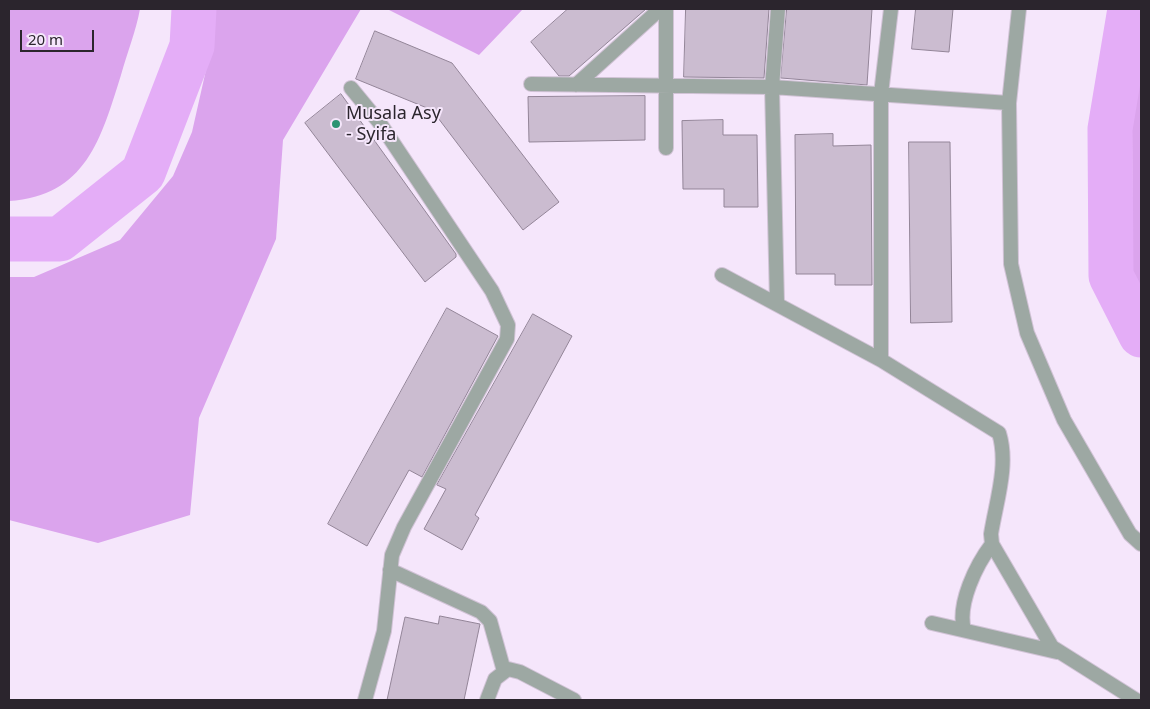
<!DOCTYPE html>
<html>
<head>
<meta charset="utf-8">
<style>
  body { margin:0 }
  #map { position:relative; width:1150px; height:709px; overflow:hidden; background:#f5e6fb; font-family:"Noto Sans",sans-serif }
  canvas { display:block }
  .frame { position:absolute; inset:0; border:10px solid #2b252d; pointer-events:none }
  .scale { position:absolute; left:20px; top:30px; width:74px; height:22px; box-sizing:border-box; border:2px solid #2b252d; border-top:0; padding-left:6px; font-size:15px; line-height:18px; white-space:nowrap; color:#2b252d; -webkit-text-stroke:4px #f5e6fb; paint-order:stroke }
</style>
</head>
<body>
<div id="map">
<canvas width="1150" height="709"></canvas>
<div class="frame"></div>
<div class="scale">20 m</div>
</div>
<script>
const g = document.querySelector('canvas').getContext('2d');
g.lineJoin = 'round';
function fill(path, color) {
  g.fillStyle = color;
  g.fill(path, 'evenodd');
}
function strokePath(path, color, width, dash) {
  g.strokeStyle = color;
  g.lineWidth = width;
  g.lineCap = dash ? 'butt' : 'round';
  g.setLineDash(dash || []);
  g.stroke(path);
}
function drawText(font, color, halo, rows, align = 'center') {
  g.font = font + ' "Noto Sans",sans-serif';
  g.lineWidth = 4;
  g.setLineDash([]);
  g.textBaseline = 'middle';
  g.strokeStyle = halo;
  g.fillStyle = color;
  for (const [text, x, y, turn = 0] of rows) {
    g.save();
    g.translate(x, y);
    g.rotate((+turn || 0) * Math.PI / 180);
    g.textAlign = isNaN(turn) ? turn : align;
    if (halo) g.strokeText(text, 0, 0);
    g.fillText(text, 0, 0);
    g.restore();
  }
}
fill(new Path2D(`
  M9 9H140C136 31 127 53 121 75 101 139 86 196 9 201Z
  M215 9H361L283 140 276 239 199 418 190 515 98 543 9 520V277H34L120 240 173 176 192 132 208 61Z
  M387 9H523L479 55Z
  M1141 74V287L1133 271 1132 130Z`), '#dba4ed');
strokePath(new Path2D(`
  M1130 9 1110 129 1111 276 1141 335
  M9 239H60L143 173 192 46 194 9`), '#e4adf7', 45);
const building = new Path2D(`
  M568 9H646L569 76H559L531 42Z
  M686 9H769L764 78 684 77Z
  M787 9H872L867 85 781 78Z
  M916 9H953L949 52 912 49Z
  M375 31 452 63 559 202 523 230 432 110 356 79Z
  M341 94 456 254V257L425 282 305 123Z
  M645 96V140L529 142 528 97Z
  M723 120V135H757L758 207H724V189H683L682 121Z
  M833 134V146L871 145 872 285H835V274H796L795 135Z
  M909 142H950L952 322 911 323Z
  M447 308 498 336 422 477 409 470 367 546 328 524Z
  M533 314 572 336 475 515 479 518 462 550 424 529 446 489 437 485Z
  M440 616 480 624 464 700H387L405 617 438 624Z`);
fill(building, '#cbbcd0');
strokePath(building, '#938598', 1);
const minor = new Path2D(`
  M666 9V148
  M1019 9 1009 103 1011 264 1027 333 1064 420 1130 534 1141 544
  M531 84 772 87 1009 103
  M576 85 660 9
  M351 88 379 122 492 291 508 325 507 339 404 527 392 555 384 631 365 700
  M722 275 881 360 999 433C1009 465 996 502 991 534L992 544 1052 647 1136 700
  M777 303 772 87 778 9
  M881 360V94L891 9
  M390 570 481 612 490 621 504 671
  M932 623 1057 652
  M964 630C957 604 976 565 992 544
  M487 700 495 679 508 669 520 672 574 700`);
strokePath(minor, '#d1c3d6', 16);
strokePath(minor, '#9da8a3', 14);
for (const [x, y, r, color] of [
  [336,124,5,"#2b9473"]
]) {
  const dot = new Path2D();
  dot.arc(x, y, r, 0, 2 * Math.PI);
  g.fillStyle = color;
  g.fill(dot);
  strokePath(dot, '#f5e6fb', 2);
}
drawText('18px', '#2b252d', '#f5e6fb', [
  ["Musala Asy",346,114],
  ["- Syifa",346,135]
], 'left');
</script>
</body>
</html>
